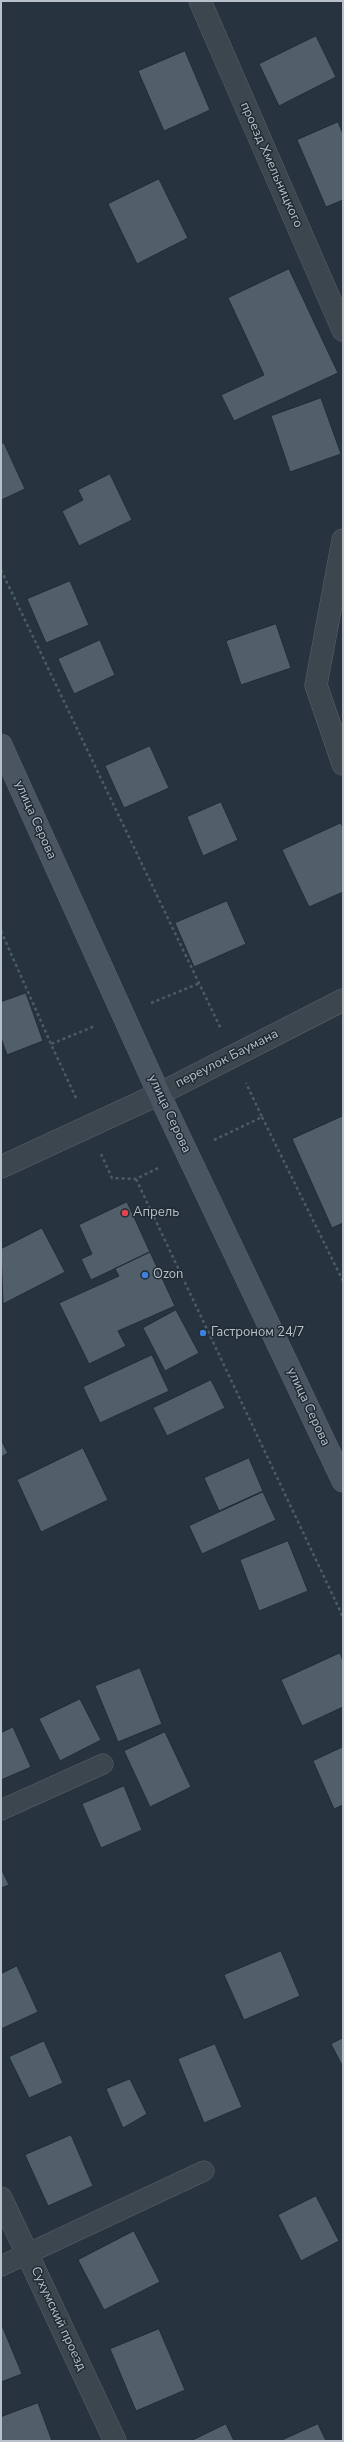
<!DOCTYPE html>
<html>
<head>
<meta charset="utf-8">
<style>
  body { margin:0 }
  #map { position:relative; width:344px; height:2442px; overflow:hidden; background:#27343f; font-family:"Nunito Sans",sans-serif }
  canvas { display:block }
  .frame { position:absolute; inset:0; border:2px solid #b8c1ca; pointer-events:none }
</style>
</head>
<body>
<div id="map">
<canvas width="344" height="2442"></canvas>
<div class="frame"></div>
</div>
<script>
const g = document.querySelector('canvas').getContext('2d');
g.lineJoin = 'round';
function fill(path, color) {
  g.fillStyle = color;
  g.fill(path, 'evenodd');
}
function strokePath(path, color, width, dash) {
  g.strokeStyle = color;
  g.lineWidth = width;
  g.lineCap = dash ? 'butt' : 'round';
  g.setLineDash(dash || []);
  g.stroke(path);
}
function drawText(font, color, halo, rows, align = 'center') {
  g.font = font + ' "Nunito Sans",sans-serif';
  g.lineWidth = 3;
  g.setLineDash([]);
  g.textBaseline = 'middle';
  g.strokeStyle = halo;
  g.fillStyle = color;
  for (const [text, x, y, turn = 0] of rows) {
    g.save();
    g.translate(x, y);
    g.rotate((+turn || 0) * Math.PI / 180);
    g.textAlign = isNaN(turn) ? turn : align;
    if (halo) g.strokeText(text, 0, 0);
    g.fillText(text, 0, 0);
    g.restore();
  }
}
const building = new Path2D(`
  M316 36 336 77 279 106 259 64Z
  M185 51 210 110 164 131 138 71Z
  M338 122 343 134V200L326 207 297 140Z
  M159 179 188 238 137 264 108 204Z
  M289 269 338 373 234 421 221 395 264 375 228 298Z
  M321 398 341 454 290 472 271 416Z
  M4 443 25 489 1 500V444Z
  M110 474 132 520 79 546 62 511 83 500 78 490Z
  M70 581 89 625 46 643 27 599Z
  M276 624 291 668 241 685 226 641Z
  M100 640 115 675 74 694 58 659Z
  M150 746 169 788 124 808 105 766Z
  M221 802 238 840 203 856 187 817Z
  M341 823 343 828V892L309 907 282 850Z
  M227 901 246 944 194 967 175 923Z
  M26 993 43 1041 7 1055 1 1038V1002Z
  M343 1116V1223L332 1228 292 1139Z
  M127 1202 150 1252 91 1280 81 1259 92 1254 79 1225Z
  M42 1228 65 1272 3 1304 1 1249Z
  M150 1252 175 1306 118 1331 126 1346 89 1364 59 1303 119 1276 115 1269Z
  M176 1310 199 1353 165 1371 143 1328Z
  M152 1355 169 1391 100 1423 83 1387Z
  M211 1380 225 1408 167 1436 153 1408Z
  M1 1440 8 1453 1 1457Z
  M83 1448 108 1500 41 1532 17 1480Z
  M249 1458 263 1491 219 1511 204 1478Z
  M263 1492 276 1520 202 1554 189 1526Z
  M288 1541 308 1591 259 1611 240 1560Z
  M340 1653 343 1661V1707L302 1726 281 1680Z
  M140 1668 162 1724 118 1742 95 1686Z
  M80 1699 101 1740 60 1761 39 1719Z
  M13 1727 31 1767 1 1780V1733Z
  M165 1732 191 1787 150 1807 124 1751Z
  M343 1747V1805L334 1809 313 1761Z
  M124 1786 142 1830 101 1848 82 1804Z
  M1 1868 9 1885 1 1888Z
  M281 1951 300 1996 244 2020 224 1975Z
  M17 1966 38 2012 1 2029V1974Z
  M343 2038V2067L331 2044Z
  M44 2041 63 2083 29 2098 9 2057Z
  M215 2044 242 2107 204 2123 178 2059Z
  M130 2079 147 2114 123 2128 106 2089Z
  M71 2135 93 2186 48 2206 25 2155Z
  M316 2196 339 2241 301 2261 278 2215Z
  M134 2231 160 2282 104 2310 78 2260Z
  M1 2323 22 2374 1 2382Z
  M159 2329 185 2390 136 2411 110 2349Z
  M38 2403 52 2441H1V2417Z
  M226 2424 234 2441H191Z
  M318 2424 326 2441H280Z`);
fill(building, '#515f6a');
strokePath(building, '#222d36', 1);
const service = new Path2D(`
  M1 1810 103 1764
  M1 2266 204 2171`);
const minor = new Path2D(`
  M200 1 343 330
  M343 540 316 685 343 764
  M1 2198 115 2441`);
const tertiary = new Path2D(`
  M1 1167 159 1094 343 1000`);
const secondary = new Path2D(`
  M1 745 159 1094 343 1481`);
strokePath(service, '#59646d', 21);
strokePath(minor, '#59646d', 23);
strokePath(tertiary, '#59646d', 23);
strokePath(secondary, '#59646d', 23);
strokePath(new Path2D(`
  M1 570 221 1029
  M1 931 51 1044
  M151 1003 200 983
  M76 1098 51 1044 95 1026
  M262 1117 343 1281
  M214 1140 262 1117 246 1083
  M101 1154 112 1178 136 1179 160 1167
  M136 1179 343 1617`), '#495e5e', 2.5, [3, 3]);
strokePath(service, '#3b464f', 20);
strokePath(minor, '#3b464f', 22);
strokePath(tertiary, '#3b464f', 22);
strokePath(secondary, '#495662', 22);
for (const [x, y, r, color] of [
  [125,1213,4,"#e0444e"],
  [145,1275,4,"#3f7fe0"],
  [203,1333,4,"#3f7fe0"]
]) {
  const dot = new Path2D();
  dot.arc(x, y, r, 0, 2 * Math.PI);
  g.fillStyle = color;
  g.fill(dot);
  strokePath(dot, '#202b34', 1.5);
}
drawText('13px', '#b8c1ca', '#202b34', [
  ["проезд Хмельницкого",271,165,66],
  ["улица Серова",35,820,66],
  ["переулок Баумана",227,1059,-27],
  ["улица Серова",169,1114,65],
  ["улица Серова",308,1407,65],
  ["Сухумский проезд",58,2319,65]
]);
drawText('13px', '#b8c1ca', '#202b34', [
  ["Апрель",133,1213],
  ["Ozon",153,1275],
  ["Гастроном 24/7",211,1333]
], 'left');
</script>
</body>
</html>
